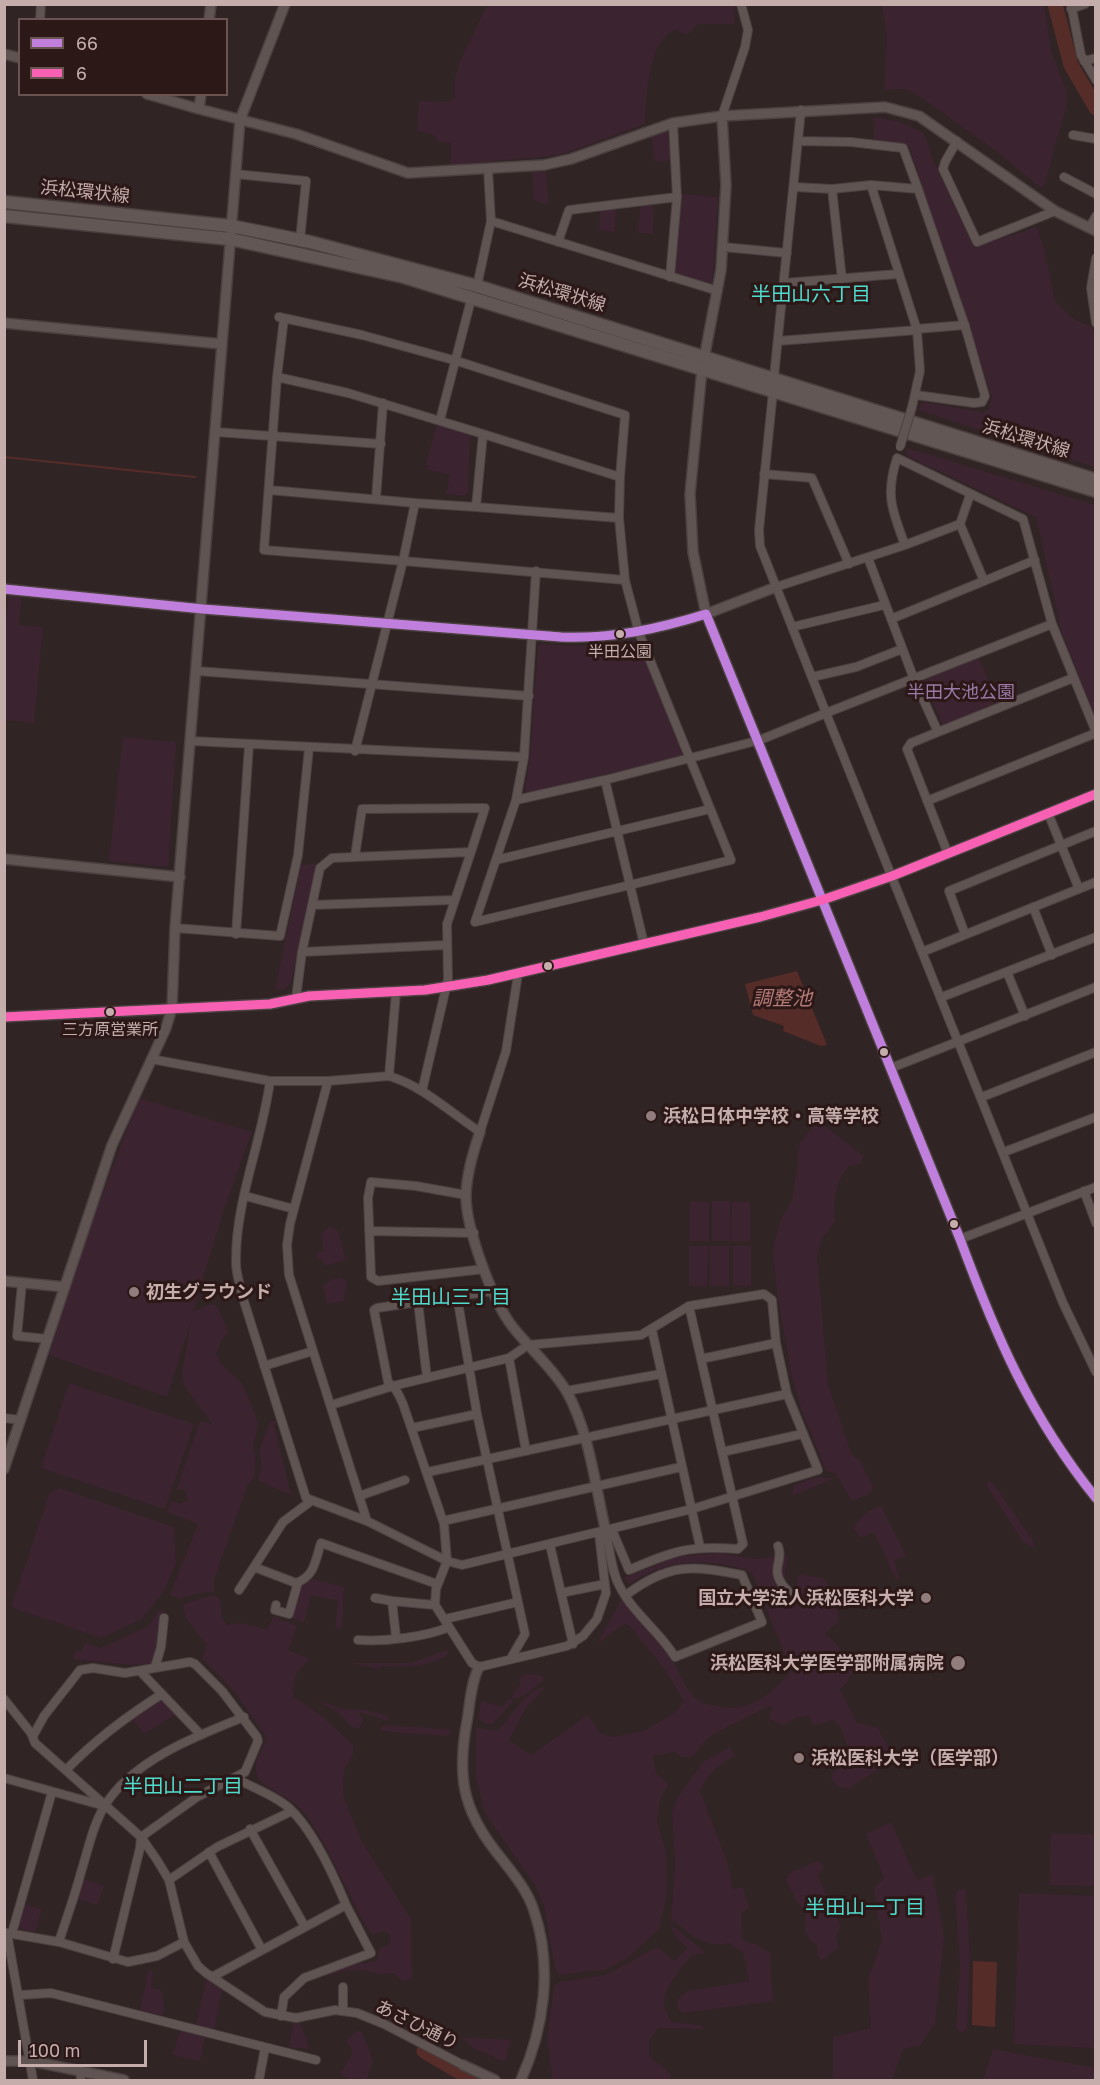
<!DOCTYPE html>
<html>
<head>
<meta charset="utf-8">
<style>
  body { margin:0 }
  #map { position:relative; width:1100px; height:2085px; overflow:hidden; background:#312424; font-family:"Golos Text",sans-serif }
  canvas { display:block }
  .frame { position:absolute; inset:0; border:6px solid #c5adab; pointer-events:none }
  .legend { position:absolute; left:18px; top:18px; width:210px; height:78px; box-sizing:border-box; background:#2c1817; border:2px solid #695452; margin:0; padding:8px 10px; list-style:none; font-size:18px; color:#c5adab }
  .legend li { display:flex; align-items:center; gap:12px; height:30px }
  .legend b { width:30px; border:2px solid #695452 }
  .scale { position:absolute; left:18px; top:2040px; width:129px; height:27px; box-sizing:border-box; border:3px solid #c5adab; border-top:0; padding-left:8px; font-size:18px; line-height:21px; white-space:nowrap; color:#c5adab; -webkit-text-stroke:4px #2c1817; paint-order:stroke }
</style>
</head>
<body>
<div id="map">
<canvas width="1100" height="2085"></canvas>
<div class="frame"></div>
<ul class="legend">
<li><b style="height:8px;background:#c07fdc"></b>66</li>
<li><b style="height:8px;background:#f860b3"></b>6</li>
</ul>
<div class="scale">100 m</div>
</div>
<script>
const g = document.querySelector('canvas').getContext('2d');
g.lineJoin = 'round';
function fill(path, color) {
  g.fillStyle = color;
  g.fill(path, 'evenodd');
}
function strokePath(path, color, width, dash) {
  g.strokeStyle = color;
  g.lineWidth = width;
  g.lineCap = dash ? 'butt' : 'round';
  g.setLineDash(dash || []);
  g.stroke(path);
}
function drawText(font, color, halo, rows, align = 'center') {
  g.font = font + ' "Golos Text","Noto Sans JP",sans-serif';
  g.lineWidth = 6;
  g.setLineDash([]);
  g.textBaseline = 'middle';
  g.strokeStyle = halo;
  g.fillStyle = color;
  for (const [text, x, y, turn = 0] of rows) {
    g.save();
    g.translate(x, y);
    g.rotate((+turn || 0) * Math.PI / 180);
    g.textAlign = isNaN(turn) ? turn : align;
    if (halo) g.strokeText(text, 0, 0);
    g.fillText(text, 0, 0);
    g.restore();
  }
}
fill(new Path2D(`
  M487 5V4L735 5 734 24H698L688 35 674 30C648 42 646 98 645 124L561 155 451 165V143L438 142 434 135 417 131 419 101 446 102 455 98V78L460 61Z
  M882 5H1044L1051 50 1066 90 1067 103 1045 183 1041 188 996 151 922 98 906 89 884 90 887 36Z
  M873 117 900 122 924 133 933 160 974 247 1037 227 1045 252 1055 301 1072 318 1092 327 1095 338V467L918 410 921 402 983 412 989 409 992 397 909 146 874 140Z
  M667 129 671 160 655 162 651 135Z
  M545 169 549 201 546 204 534 200 532 171Z
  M682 194 718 197 712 286 677 276 675 269Z
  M654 204 653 234 638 233 640 206Z
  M616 209 615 232 599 230 600 211Z
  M437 423 470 436 468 492 465 496 446 494 450 475 426 469 427 466 437 468 426 465Z
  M907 448 1095 505V717L1061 630 1036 517 907 456Z
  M9 595 22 596 19 625 43 627 34 723 5 720 4 638Z
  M635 641 641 644 683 756 527 793 525 790 530 757 538 647 540 644 581 646Z
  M979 658 998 703 943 725 923 680Z
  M123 737 175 742 176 745 168 867 109 861Z
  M317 863 291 982 286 989 275 990 301 865Z
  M139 1098 252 1132 224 1209 193 1312 211 1304 217 1306 229 1333 222 1339 216 1353 220 1363 242 1383 255 1413 258 1426 253 1446 256 1456 254 1478 248 1484 214 1580V1592L199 1593 179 1599 170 1595 198 1524 167 1512 172 1501 180 1504 188 1500 184 1489 176 1491 200 1421 212 1424 184 1385 182 1373 191 1322 167 1397 49 1355 89 1229Z
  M816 1123 825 1126 864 1156 860 1164 849 1166C834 1183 834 1200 835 1221L823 1237 817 1254 828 1385 852 1455 859 1459 873 1487 870 1494 852 1501 835 1473 826 1471 802 1411 792 1377 777 1293 773 1250 781 1218 792 1201 800 1143Z
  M690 1201 709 1202V1241H690Z
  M712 1201H730V1241H712Z
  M732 1202H750V1242L731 1241Z
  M329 1227 337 1229 346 1260 324 1266 322 1260 317 1258V1253L323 1251 322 1233Z
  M689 1246H708L707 1286H689Z
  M710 1246H729V1286H710Z
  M733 1246H751V1286L733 1285Z
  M339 1278 346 1280 344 1301 327 1304 323 1286 332 1279Z
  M69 1383 194 1424 165 1509 41 1468Z
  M277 1420 278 1422 274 1424 291 1495 258 1481 262 1467 259 1451 270 1422Z
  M817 1477 835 1478 792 1496 794 1485Z
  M988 1482H992L1033 1540V1547L1024 1543 986 1485Z
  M59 1488 174 1527 176 1563 164 1591 142 1619 101 1638 11 1607 49 1494Z
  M881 1506 906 1556 894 1560 899 1577 896 1580 876 1536 872 1533 861 1538 854 1529C857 1519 870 1508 881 1506Z
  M720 1553C740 1556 762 1564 781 1553L787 1557 783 1595 795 1594 799 1574 825 1579 835 1597 839 1620 825 1634C839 1646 846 1653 852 1672L847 1683 840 1689 856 1722 878 1728 890 1750 891 1762 849 1788 839 1787 831 1779 832 1773 849 1764 852 1759 840 1726 834 1720C826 1720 821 1726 813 1724L809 1716 796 1718 783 1725 769 1719 772 1707 770 1706C749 1716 731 1725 711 1736 704 1740 698 1751 692 1757H681L675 1752 653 1756 656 1773 668 1784 660 1801 657 1820 666 1854 667 1880 666 1900 659 1929 628 1958 604 1970 559 1975 554 1964 545 1910 536 1887 485 1813 476 1778V1727L497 1731C511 1718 526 1688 546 1687L526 1708 509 1740 531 1755 588 1715 600 1733 613 1737 643 1731 672 1715 684 1702 666 1671 630 1626 624 1624 597 1644 622 1599C638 1608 662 1642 672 1659 679 1671 688 1698 704 1703 711 1705 723 1708 731 1708 756 1708 776 1689 791 1671L752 1572C709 1557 668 1558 629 1584L624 1578 675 1557Z
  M313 1579 344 1587 342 1629 335 1628 338 1601 311 1595 304 1623 292 1618 300 1586Z
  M213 1595 220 1599 222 1618 227 1625 241 1623 267 1629 274 1616 297 1626 288 1650 309 1659 296 1674 292 1689 294 1697 323 1717 353 1745V1754L344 1771 343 1796 362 1842 411 1919 412 1979 402 1981 394 1973 378 1974 362 1970H350L311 1979 350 1965 376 1961 380 1948 390 1944 391 1935 383 1931 372 1935C347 1896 332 1851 305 1813 294 1799 262 1787 258 1777 251 1762 263 1751 266 1737L234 1691 202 1658 207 1645C198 1632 181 1619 184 1604Z
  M160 1610H163L152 1663 130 1665 73 1659 76 1650 81 1652 85 1643 101 1648 147 1627Z
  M447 1650 449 1654C431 1667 404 1667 382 1666L379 1669 350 1663H411Z
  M524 1674 542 1675 544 1679C535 1687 523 1700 511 1698L520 1684V1677Z
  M313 1699 347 1710H366L388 1716V1721L359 1712 364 1721 358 1729 350 1725 338 1712Z
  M510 1699 514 1700 492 1725 478 1720 481 1701 502 1707Z
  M159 1702H164L175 1715 144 1734 132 1717Z
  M384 1725 445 1729 451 1731 449 1736 390 1732 382 1731 380 1728Z
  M730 1747 735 1756C718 1764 708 1773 700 1791L727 1861 733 1889 743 1887 749 1908 741 1914 742 1938 746 1942 758 1945 770 1953 773 2001 683 2013 678 2010 677 2000 687 1991 749 1981 743 1953 729 1943C706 1950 688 1932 671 1919L675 1864 672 1814 679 1795 704 1761Z
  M891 1822 917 1880 933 1874 944 1937 935 2023 921 2045 903 2049 892 2080H833V2037L871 2028 868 1979 882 1940 874 1888 884 1878 866 1834Z
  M1051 1833 1095 1835V1886L1049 1885Z
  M817 1861 823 1864 824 1868 818 1876 841 1926 836 1937 838 1948 822 1960 819 1959 816 1944 811 1942 805 1930 806 1910 797 1903 786 1880 789 1873Z
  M84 1879 104 1886 98 1905 77 1899Z
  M966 1889 970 1959 967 2029 961 2033 956 2028 960 1964 955 1895 958 1890Z
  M1019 1893 1095 1896V2048L1014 2044Z
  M24 1904 42 1909 35 1932 17 1928Z
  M669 1923 706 1953 691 1955C678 1976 651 1995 672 2022L700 2025 706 2029 658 2028 649 2041V2056L670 2073V2080H553L547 2039 554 1986 559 1982 606 1975 657 1947 675 1961 687 1948 675 1936Z
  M149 1970 153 1972 151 1988 160 1989C164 1995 166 2009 162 2016L140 2010Z
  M206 1979 222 1990 214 2030 196 2026Z
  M293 2023H300L310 2049 289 2047Z
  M180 2030 205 2037 200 2061 173 2055Z
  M358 2030 363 2033 373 2061 367 2080 358 2078 350 2080 340 2074 351 2056 352 2048 347 2045 348 2039Z
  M462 2037 511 2040 505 2062 473 2048Z
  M993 2049 1095 2068V2080H983Z`), '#3b232f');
fill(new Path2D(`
  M797 971 827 1045 821 1046 783 1031 784 1026 753 1015 745 984Z
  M973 1961 997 1962 995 2027 972 2025Z`), '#562c29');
strokePath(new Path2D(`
  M4 457 195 477`), '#562c29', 2);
strokePath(new Path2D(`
  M1055 4 1071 65 1096 108
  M424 2051 473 2080`), '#562c29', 15);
const minor = new Path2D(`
  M1071 4 1081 55 1096 80
  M1071 9 1085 4
  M40 20 41 4
  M1084 61 1096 58
  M722 116 745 47 748 30 741 4
  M1073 135 1096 139
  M799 141 851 142 903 148 918 189
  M957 141 945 162 943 169 977 242 1055 211
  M235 174 306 181 300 240
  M1064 177 1096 194
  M795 187 832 189 871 185
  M832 189 842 279
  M491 221 718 291
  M1089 228 1096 216
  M558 242 569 210 677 197
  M723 247 787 253
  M670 277 677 197 673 123
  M784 283 898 274
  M1096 285 1091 288 1096 323
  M477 286 491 221 488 169
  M1091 288 1096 258
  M279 317 362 335 457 361 625 415 620 477
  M916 329 965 325
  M778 341 917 330
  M277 377 348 393 483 434 476 507 415 503
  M774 377 801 110
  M773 391 759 530 760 546 826 713 1052 624
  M912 407 920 371 917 330 871 185 918 189 965 326 985 396 982 402 974 403 916 395
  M440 420 472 296
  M216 432 381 444
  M483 434 620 477 619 518
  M764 474 812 478 849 564
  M269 490 415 503 403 561 264 550 277 377 284 318
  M376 499 383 403
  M960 524 984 581 1035 560
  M905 545 960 524 970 495
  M868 558 914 679 938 732 1073 678
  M536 571 524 757 516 800 475 922 630 885 605 780
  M625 580 639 633 731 860 630 885 644 944
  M776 587 905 545C892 510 885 495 897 458L1023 519 1052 624 1096 732
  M891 619 984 581
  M792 627 884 605
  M197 671 529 696
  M812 677 856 667 902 649
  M938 732 911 743 907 749 948 854
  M191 741 524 757
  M355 751 403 561 625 580 619 518 476 507
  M516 800 605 780 760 740 826 713 1063 1303 1096 1372
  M927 801 1096 733
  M1048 813 1079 889
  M355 856 362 809 485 808 471 852
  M496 860 710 809
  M312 905 453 900
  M1033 907 1052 955
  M175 928 280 936 298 855 309 748
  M236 934 249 745
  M965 934 949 891 1096 831
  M302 952 445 945
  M922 952 1096 882
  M1007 972 1025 1016
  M942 997 1096 937
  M296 998 302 952 320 868 332 858 471 852 447 924 448 979 422 1091
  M151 1059 270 1081C262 1142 235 1201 236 1263 236 1273 240 1285 242 1295L306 1498 367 1521 447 1561 436 1589 435 1605 472 1663 479 1667 567 1646 583 1636 597 1619 606 1593 599 1534
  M891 1068 1096 987
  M389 1076 396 992
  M270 1081H328L290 1224 287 1245 289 1275 367 1521
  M328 1081 389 1076C423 1086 451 1113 480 1132L506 1051 518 974
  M982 1097 1096 1052
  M1004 1152 1096 1117
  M1084 1191 1096 1223
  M466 1195 416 1186 371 1182 368 1198 371 1277 378 1281 484 1269
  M245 1196 294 1209
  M369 1231 474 1233
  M960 1239 1096 1187
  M22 1283 17 1336 48 1339
  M457 1296 477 1414 525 1634 511 1658
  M418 1302 427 1378
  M652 1330 700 1547
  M509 1358 526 1451
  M701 1359 776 1343
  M264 1366 313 1351
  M566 1391 661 1374
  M331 1405 393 1386 509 1358 528 1345 641 1335 689 1306 764 1294 772 1300 776 1343 787 1394 818 1470 692 1509 462 1565 447 1561 444 1524 403 1404C399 1395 396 1388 388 1382L374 1310 377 1308 492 1291
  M4 1418 21 1420
  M412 1428 477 1414
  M722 1452 802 1434
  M428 1472 787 1394
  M359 1496 405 1480
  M311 1501 283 1522 254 1567 296 1583C315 1576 315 1561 321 1543L437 1584
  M443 1521 681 1467
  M612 1530 629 1570C674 1551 688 1545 738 1549L743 1544 689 1306
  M606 1532C610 1549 611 1571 620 1587 633 1613 660 1632 675 1657L762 1622 742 1575C691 1565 669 1563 626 1595
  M550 1545 573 1644
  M778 1546C785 1563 766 1570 789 1592
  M239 1590 254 1567
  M561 1593 605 1584
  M375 1598 392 1601
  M276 1605 275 1610 289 1614 298 1582
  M445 1619 518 1602
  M396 1637 392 1601 435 1605
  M358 1640C383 1642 426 1637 449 1627
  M155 1667 161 1647 164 1618
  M140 1671 200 1734
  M4 1699 31 1733 35 1743 141 1837 157 1860 169 1880 184 1942 198 1966 206 1973 265 2012 296 2018 335 2010 357 2013 384 2024 463 2065
  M33 1736 44 1716 80 1670 93 1668 125 1673 190 1662 195 1664 222 1691 257 1737 258 1741 245 1772 197 1797 141 1837 140 1848 113 1959
  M66 1770C95 1740 127 1716 162 1694
  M4 1778 101 1805
  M250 1829 305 1927
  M209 1852 262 1950
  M169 1880 217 1847 292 1811
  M4 1933H7L33 2080
  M7 1933 59 1942 128 1962 157 1956 184 1942
  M12 1933 52 1792
  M59 1942C66 1919 75 1896 81 1872 88 1851 92 1827 104 1807 131 1761 196 1736 244 1717
  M212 1977 346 1905C334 1876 312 1829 289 1808 275 1795 251 1787 235 1778
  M20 1995 51 1993 316 2060
  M343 2010V1987
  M281 2016 284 1997 304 1978 371 1953 346 1905
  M80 2071 81 2080
  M259 2080 265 2048`);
const tertiary = new Path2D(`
  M209 20 211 4
  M4 54 20 58
  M147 94 199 109
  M201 94 199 109 296 134 408 173 544 165 571 159 673 123 722 116 885 107 919 116 1055 211 1096 231
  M722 116 726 185 721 270 702 369 690 494 693 552 706 614 776 587
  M4 323 222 344
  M4 589 203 609 561 637C612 639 658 629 706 614L960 1239C996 1336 1030 1416 1096 1498
  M4 859 180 877
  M4 1017 270 1004 309 996 425 990 488 980 760 917 822 900 892 876 1096 794
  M480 1132C473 1152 467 1172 466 1194 465 1226 492 1300 512 1326 529 1348 553 1368 567 1392 590 1434 595 1486 606 1532
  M4 1281 65 1287
  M4 1469 112 1145 166 1028 172 1008 175 928 240 120 285 4
  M479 1667C471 1682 470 1704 467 1721 457 1775 462 1809 497 1853 511 1871 527 1889 534 1911 553 1967 544 2028 521 2080
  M4 2061H31L124 2080
  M463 2065 495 2080`);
const primary = new Path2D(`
  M4 202 231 226 310 242 477 286 1096 480
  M4 216 230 239 404 277 1096 491`);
strokePath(minor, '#4b4040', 10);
strokePath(tertiary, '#4b4040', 12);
strokePath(primary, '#4b3f3e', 15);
strokePath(minor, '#605452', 8);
strokePath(tertiary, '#605452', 9);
strokePath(primary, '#625755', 12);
const minorBridge = new Path2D(`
  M900 447 912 407`);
strokePath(minorBridge, '#4b4040', 10, []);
strokePath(minorBridge, '#605452', 8);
strokePath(new Path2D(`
  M4 589 203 609 561 637C612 639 658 629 706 614L960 1239C996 1336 1030 1416 1096 1498`), '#c07fdc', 9);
strokePath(new Path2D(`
  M4 1017 270 1004 309 996 425 990 488 980 760 917 822 900 892 876 1096 794`), '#f860b3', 9);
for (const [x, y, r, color] of [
  [620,634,5,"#c5adab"],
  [548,966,5,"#c5adab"],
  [110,1012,5,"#c5adab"],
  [884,1052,5,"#c5adab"],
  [651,1116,6,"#917d7c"],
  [954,1224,5,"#c5adab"],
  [134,1292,6,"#917d7c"],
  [926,1598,6,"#917d7c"],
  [958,1663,8,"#917d7c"],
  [799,1758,6,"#917d7c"]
]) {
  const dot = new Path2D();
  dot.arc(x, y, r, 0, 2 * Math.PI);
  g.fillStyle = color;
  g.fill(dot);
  strokePath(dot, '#2c1817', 2);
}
drawText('16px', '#c5adab', '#2c1817', [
  ["半田公園",620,652],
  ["三方原営業所",110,1030]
]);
drawText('18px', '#c5adab', '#2c1817', [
  ["浜松環状線",85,192,6],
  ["浜松環状線",562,293,17],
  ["浜松環状線",1026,439,17],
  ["あさひ通り",417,2025,26]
]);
drawText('18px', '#9979a7', '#2c1817', [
  ["半田大池公園",961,692]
]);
drawText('bold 18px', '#c5adab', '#2c1817', [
  ["浜松日体中学校・高等学校",663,1116],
  ["初生グラウンド",146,1292],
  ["国立大学法人浜松医科大学",914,1598,"right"],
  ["浜松医科大学医学部附属病院",944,1663,"right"],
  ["浜松医科大学（医学部）",811,1758]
], 'left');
drawText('20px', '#50dbcf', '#2c1817', [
  ["半田山六丁目",811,295],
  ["半田山三丁目",451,1298],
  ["半田山二丁目",183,1787],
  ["半田山一丁目",865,1908]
]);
drawText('italic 20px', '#b57b78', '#2c1817', [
  ["調整池",782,999]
]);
</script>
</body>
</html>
